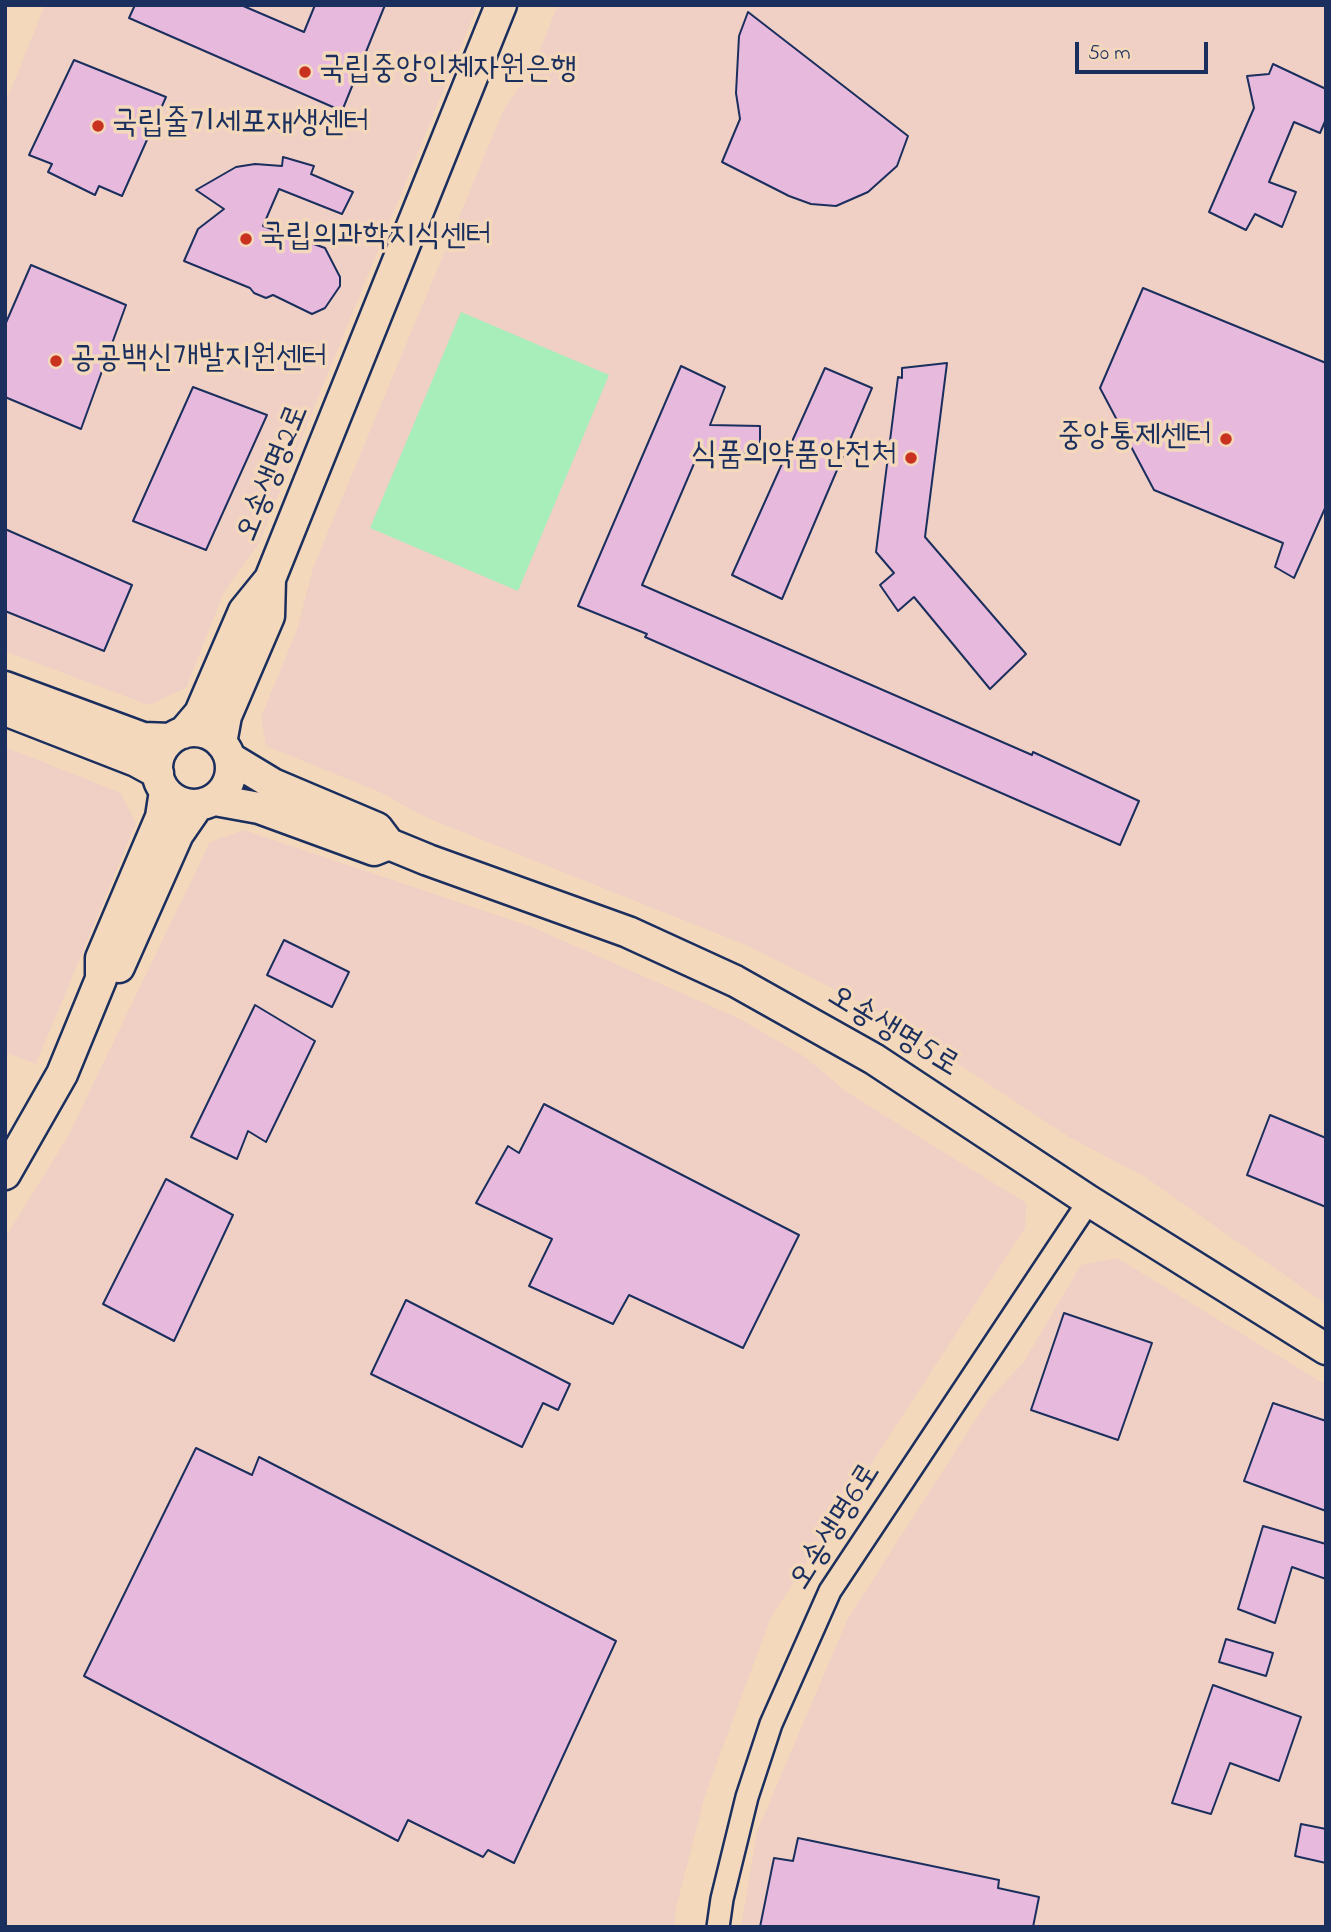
<!DOCTYPE html>
<html>
<head>
<meta charset="utf-8">
<style>
  body { margin:0 }
  #map { position:relative; width:1331px; height:1932px; overflow:hidden; background:#f4d8bb; font-family:"Indie Flower",sans-serif }
  canvas { display:block }
  .frame { position:absolute; inset:0; border:7px solid #1b2f5e; pointer-events:none }
  .scale { position:absolute; left:1075px; top:42px; width:133px; height:32px; box-sizing:border-box; border:4px solid #1b2f5e; border-top:0; padding-left:9px; font-size:21px; line-height:24px; white-space:nowrap; color:#1b2f5e; -webkit-text-stroke:5px #f4d8bb; paint-order:stroke }
</style>
</head>
<body>
<div id="map">
<canvas width="1331" height="1932"></canvas>
<div class="frame"></div>
<div class="scale">50 m</div>
</div>
<script>
const g = document.querySelector('canvas').getContext('2d');
g.lineJoin = 'round';
function fill(path, color) {
  g.fillStyle = color;
  g.fill(path, 'evenodd');
}
function strokePath(path, color, width, dash) {
  g.strokeStyle = color;
  g.lineWidth = width;
  g.lineCap = dash ? 'butt' : 'round';
  g.setLineDash(dash || []);
  g.stroke(path);
}
function drawText(font, color, halo, rows, align = 'center') {
  g.font = font + ' "Indie Flower","Poor Story",sans-serif';
  g.lineWidth = 7;
  g.setLineDash([]);
  g.textBaseline = 'middle';
  g.strokeStyle = halo;
  g.fillStyle = color;
  for (const [text, x, y, turn = 0] of rows) {
    g.save();
    g.translate(x, y);
    g.rotate((+turn || 0) * Math.PI / 180);
    g.textAlign = isNaN(turn) ? turn : align;
    if (halo) g.strokeText(text, 0, 0);
    g.fillText(text, 0, 0);
    g.restore();
  }
}
fill(new Path2D(`
  M45 5H478L258 545 224 592 186 688 149 705 5 651V104Z
  M558 5H1326V1304L1145 1177 1069 1137 881 1013 746 945 425 817 380 792 266 746 261 717 297 630 313 568 504 109 531 71Z
  M5 747 121 793 136 823 36 1064 5 1052Z
  M244 830 532 927 740 1019 805 1057 848 1093 1026 1203 1025 1228 771 1617 705 1795 676 1908 674 1927H5V1238L67 1138 210 842Z
  M1117 1258 1326 1385V1927H741L757 1832 847 1620 989 1399 1023 1363 1081 1265Z`), '#f0cfc5');
fill(new Path2D(`
  M461 312 609 375 518 591 370 528Z`), '#a7eeba');
const building = new Path2D(`
  M135 5H241L304 32 315 5H385L342 111 129 18Z
  M748 12 908 136 897 166 868 192 836 206 811 204 789 196 722 162 740 119 736 93 739 36Z
  M74 60 166 97 122 196 99 186 95 195 48 172 52 164 29 155Z
  M1273 64 1326 89V119L1320 133 1294 122 1269 182 1296 192 1282 227 1255 214 1246 230 1209 212 1254 108 1247 76 1269 74Z
  M283 157 314 166 311 174 353 192 342 214 279 189 263 226 325 248 340 277V286L325 308 312 314 273 295 266 298 254 293 250 288 184 261 198 229 224 209 196 190 236 167 255 164 282 166Z
  M31 265 126 305 81 429 5 397V325Z
  M1143 288 1326 363V506L1294 578 1275 567 1283 543 1154 490 1100 388Z
  M947 363 925 537 1026 654 990 689 914 597 898 611 880 585 894 573 876 552 898 377 902 378V368Z
  M681 366 725 387 710 425 760 426V453L699 452 642 585 1032 755 1033 752 1139 801 1120 845 645 637 647 634 578 606Z
  M825 368 872 388 782 599 732 575Z
  M193 387 267 415 206 550 133 521Z
  M5 529 132 585 104 651 5 611Z
  M284 940 349 972 332 1007 267 975Z
  M255 1005 315 1041 266 1142 248 1131 237 1159 191 1137Z
  M544 1104 799 1235 743 1348 629 1295 613 1324 529 1286 552 1239 476 1203 508 1146 519 1153Z
  M1270 1115 1326 1138V1207L1247 1175Z
  M166 1179 233 1215 174 1341 103 1304Z
  M406 1300 570 1384 558 1410 543 1403 522 1447 371 1374Z
  M1064 1313 1152 1343 1118 1440 1031 1410Z
  M1273 1403 1326 1421V1511L1244 1481Z
  M196 1448 252 1475 259 1457 616 1641 514 1863 488 1850 483 1857 408 1820 398 1841 84 1676Z
  M1263 1526 1326 1544V1579L1292 1567 1275 1623 1238 1609Z
  M1226 1639 1273 1653 1266 1676 1219 1662Z
  M1213 1685 1301 1717 1279 1781 1230 1763 1211 1814 1172 1803Z
  M1301 1824 1326 1829V1863L1295 1856Z
  M798 1838 999 1880 998 1888 1039 1897 1033 1927H760L774 1858 793 1861Z`);
fill(building, '#e7badd');
strokePath(building, '#1b2f5e', 2);
const street = new Path2D(`
  M718 1927 722 1899 747 1797 771 1724 830 1591 1089 1201`);
const secondary = new Path2D(`
  M5 687 143 738 171 739
  M5 710 136 761 158 773
  M157 768a37 37 0 1 1 74 0a37 37 0 1 1-74 0Z
  M183 733 200 713 244 611 270 579 501 5
  M221 743 226 716 269 616 270 579
  M230 758 273 784 377 828 389 844 428 860 628 932 735 981 874 1059 1089 1201 1326 1349
  M215 800 259 808 374 850 389 844
  M119 967 178 834 198 805
  M5 1174 62 1074 101 979V958L161 817 165 791`);
strokePath(street, '#1b2f5e', 26);
strokePath(secondary, '#1b2f5e', 35);
strokePath(street, '#f4d8bb', 21);
strokePath(secondary, '#f4d8bb', 30);
for (const [x, y, r, color] of [
  [305,72,7,"#c8321e"],
  [98,126,7,"#c8321e"],
  [246,239,7,"#c8321e"],
  [56,361,7,"#c8321e"],
  [1226,439,7,"#c8321e"],
  [911,458,7,"#c8321e"]
]) {
  const dot = new Path2D();
  dot.arc(x, y, r, 0, 2 * Math.PI);
  g.fillStyle = color;
  g.fill(dot);
  strokePath(dot, '#f4d8bb', 2.5);
}
drawText('32px', '#1b2f5e', '#f4d8bb', [
  ["국립중앙인체자원은행",319,72],
  ["국립줄기세포재생센터",112,126],
  ["국립의과학지식센터",260,239],
  ["공공백신개발지원센터",70,361],
  ["중앙통제센터",1212,439,"right"],
  ["식품의약품안전처",897,458,"right"]
], 'left');
drawText('32px', '#1b2f5e', '#f4d8bb', [
  ["오송생명2로",275,474,-68],
  ["오송생명5로",892,1033,31],
  ["오송생명6로",837,1528,-58]
]);
</script>
</body>
</html>
